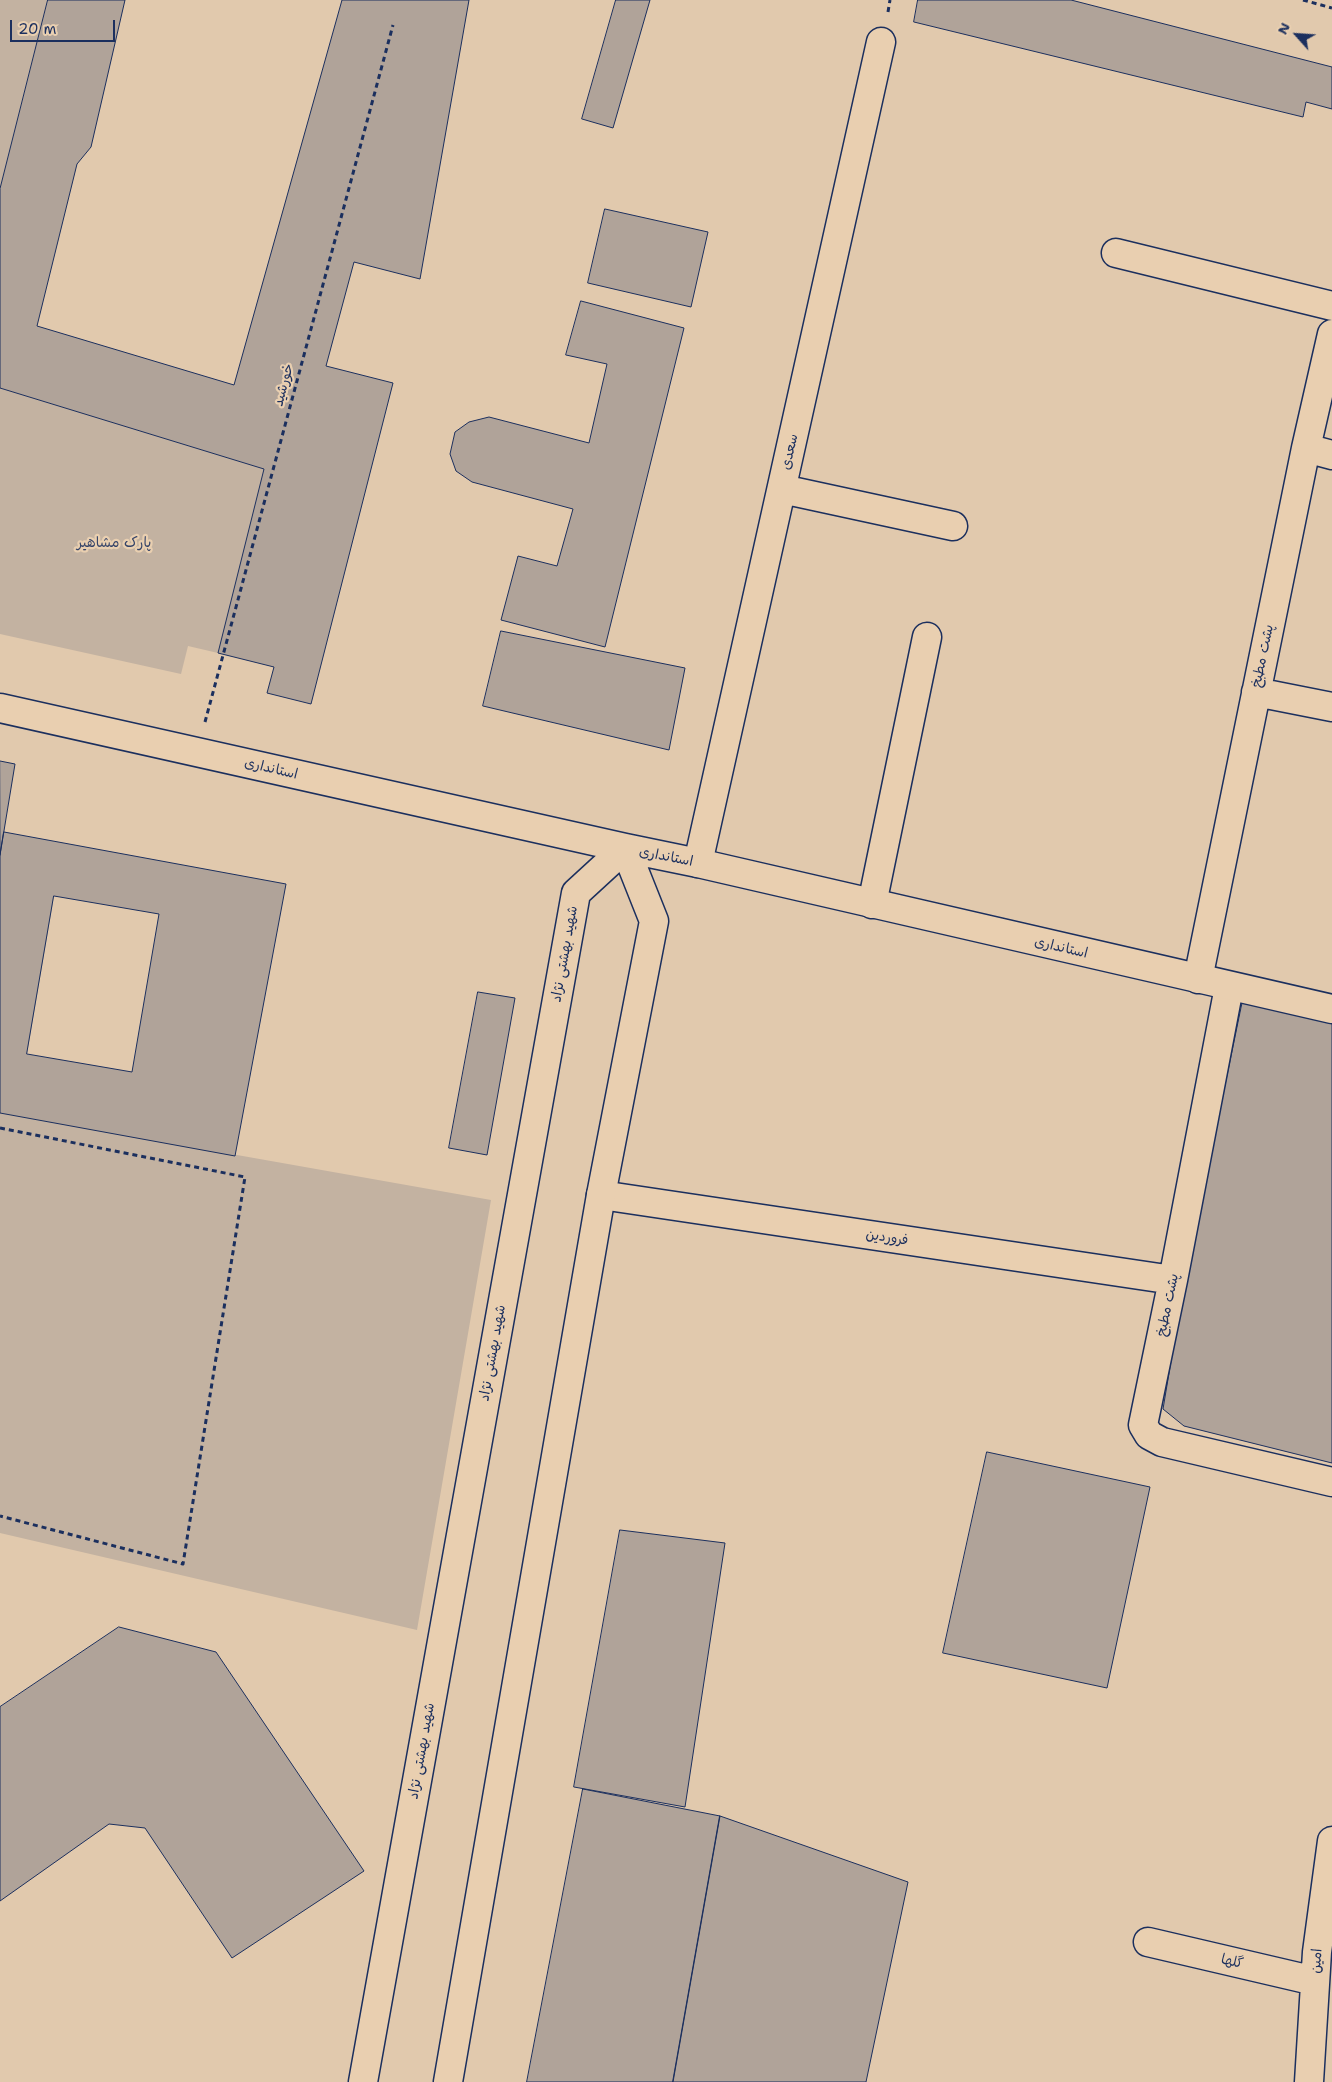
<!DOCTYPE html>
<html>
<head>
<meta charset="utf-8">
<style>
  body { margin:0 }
  #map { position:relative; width:1332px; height:2082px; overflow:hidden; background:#e1c9ad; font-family:"Shantell Sans",sans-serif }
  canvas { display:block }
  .north { position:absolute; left:1272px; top:10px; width:50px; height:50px; -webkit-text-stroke:4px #e9cfb0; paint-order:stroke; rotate:296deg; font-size:14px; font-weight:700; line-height:20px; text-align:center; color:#1b2f5e }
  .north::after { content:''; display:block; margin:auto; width:18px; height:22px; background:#1b2f5e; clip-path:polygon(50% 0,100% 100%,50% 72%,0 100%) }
  .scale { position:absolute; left:10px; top:20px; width:105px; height:22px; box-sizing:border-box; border:2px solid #1b2f5e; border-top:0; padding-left:6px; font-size:15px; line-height:18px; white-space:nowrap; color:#1b2f5e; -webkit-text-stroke:4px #e9cfb0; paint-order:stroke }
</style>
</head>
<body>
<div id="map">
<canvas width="1332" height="2082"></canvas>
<div class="north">N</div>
<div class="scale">20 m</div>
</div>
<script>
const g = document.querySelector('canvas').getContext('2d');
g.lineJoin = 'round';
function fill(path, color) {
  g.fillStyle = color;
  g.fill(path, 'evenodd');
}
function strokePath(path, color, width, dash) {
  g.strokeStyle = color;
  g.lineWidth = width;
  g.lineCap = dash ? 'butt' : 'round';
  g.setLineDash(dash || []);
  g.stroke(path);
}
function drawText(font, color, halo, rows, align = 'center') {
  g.font = font + ' "Shantell Sans","Playpen Sans Arabic",sans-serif';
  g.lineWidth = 4.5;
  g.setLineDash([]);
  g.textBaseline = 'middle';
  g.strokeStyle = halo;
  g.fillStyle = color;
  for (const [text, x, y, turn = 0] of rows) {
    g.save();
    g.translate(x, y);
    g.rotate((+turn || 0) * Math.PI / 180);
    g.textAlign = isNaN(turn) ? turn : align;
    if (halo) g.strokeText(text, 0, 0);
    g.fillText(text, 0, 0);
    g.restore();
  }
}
fill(new Path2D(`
  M0 0H48L0 189Z
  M0 388 264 469 218 653 188 646 181 674 0 634Z
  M0 1113 491 1200 417 1630 0 1533Z`), '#c3b2a1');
const building = new Path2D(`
  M48 0H125L91 147 77 164 37 326 234 385 342 0H469L420 279 354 262 326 366 393 383 311 704 267 693 274 667 218 653 264 469 0 388V189Z
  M616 0H650L613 128 582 119Z
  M918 0H1071L1332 67V109L1306 102 1303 117 914 22Z
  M605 209 708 232 691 307 588 283Z
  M581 301 684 328 605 647 501 620 518 556 557 566 573 509 472 482 456 471 450 454 455 432 469 422 489 417 589 443 607 364 566 355Z
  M501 631 685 668 669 750 483 706Z
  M0 761 15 764 0 855Z
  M4 832 286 884 235 1156 0 1113V855ZM54 896 159 914 132 1072 27 1054Z
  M478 992 515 998 487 1155 449 1148Z
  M1243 1000 1332 1021V1463L1184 1426 1163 1409 1184 1283Z
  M987 1452 1150 1487 1107 1688 943 1653Z
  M620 1530 725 1543 685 1807 574 1787Z
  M119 1627 216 1652 364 1871 232 1958 145 1828 109 1824 0 1901V1707Z
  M583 1789 720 1816 673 2082H527Z
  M720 1816 908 1882 866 2082H673Z`);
fill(building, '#b0a399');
strokePath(building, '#1b2f5e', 1);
const minor = new Path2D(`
  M1116 253 1332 306
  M1306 448 1332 455
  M782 489 953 526
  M1256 692 1332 707
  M698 863 881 42
  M872 904 927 637
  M1198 979 1306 448 1332 334
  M1229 987 1173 1280 1143 1425 1149 1435 1162 1442 1332 1482
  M601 1195 1173 1280
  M1148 1942 1315 1981
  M1309 2082 1317 1952 1332 1841`);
const major = new Path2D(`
  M0 708 625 848 698 863 1332 1009
  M363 2082 576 893 625 848 654 921 601 1195 448 2082`);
strokePath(minor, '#1b2f5e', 31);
strokePath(major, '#1b2f5e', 31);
strokePath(new Path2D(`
  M1303 0 1332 8
  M888 12 890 0
  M205 722 393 25
  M0 1128 245 1177 183 1564 0 1516`), '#1b2f5e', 3, [5, 4]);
strokePath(minor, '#e9cfb0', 28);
strokePath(major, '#e9cfb0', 28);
drawText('14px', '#1b2f5e', '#e9cfb0', [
  ["خورشید",284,385,-75],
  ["سعدی",790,452,-77],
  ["پشت مطبخ",1263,656,-78],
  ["استانداری",271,769,13],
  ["استانداری",666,857,11],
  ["استانداری",1061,948,13],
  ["شهید بهشتی نژاد",565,954,-80],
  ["فروردین",887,1238,9],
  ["پشت مطبخ",1168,1305,-78],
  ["شهید بهشتی نژاد",493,1353,-80],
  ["شهید بهشتی نژاد",422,1751,-80],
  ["امین",1317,1961,-86],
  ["گلها",1232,1962,13]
]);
drawText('14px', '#344368', '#e9cfb0', [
  ["پارک مشاهیر",114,543]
]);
</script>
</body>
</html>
